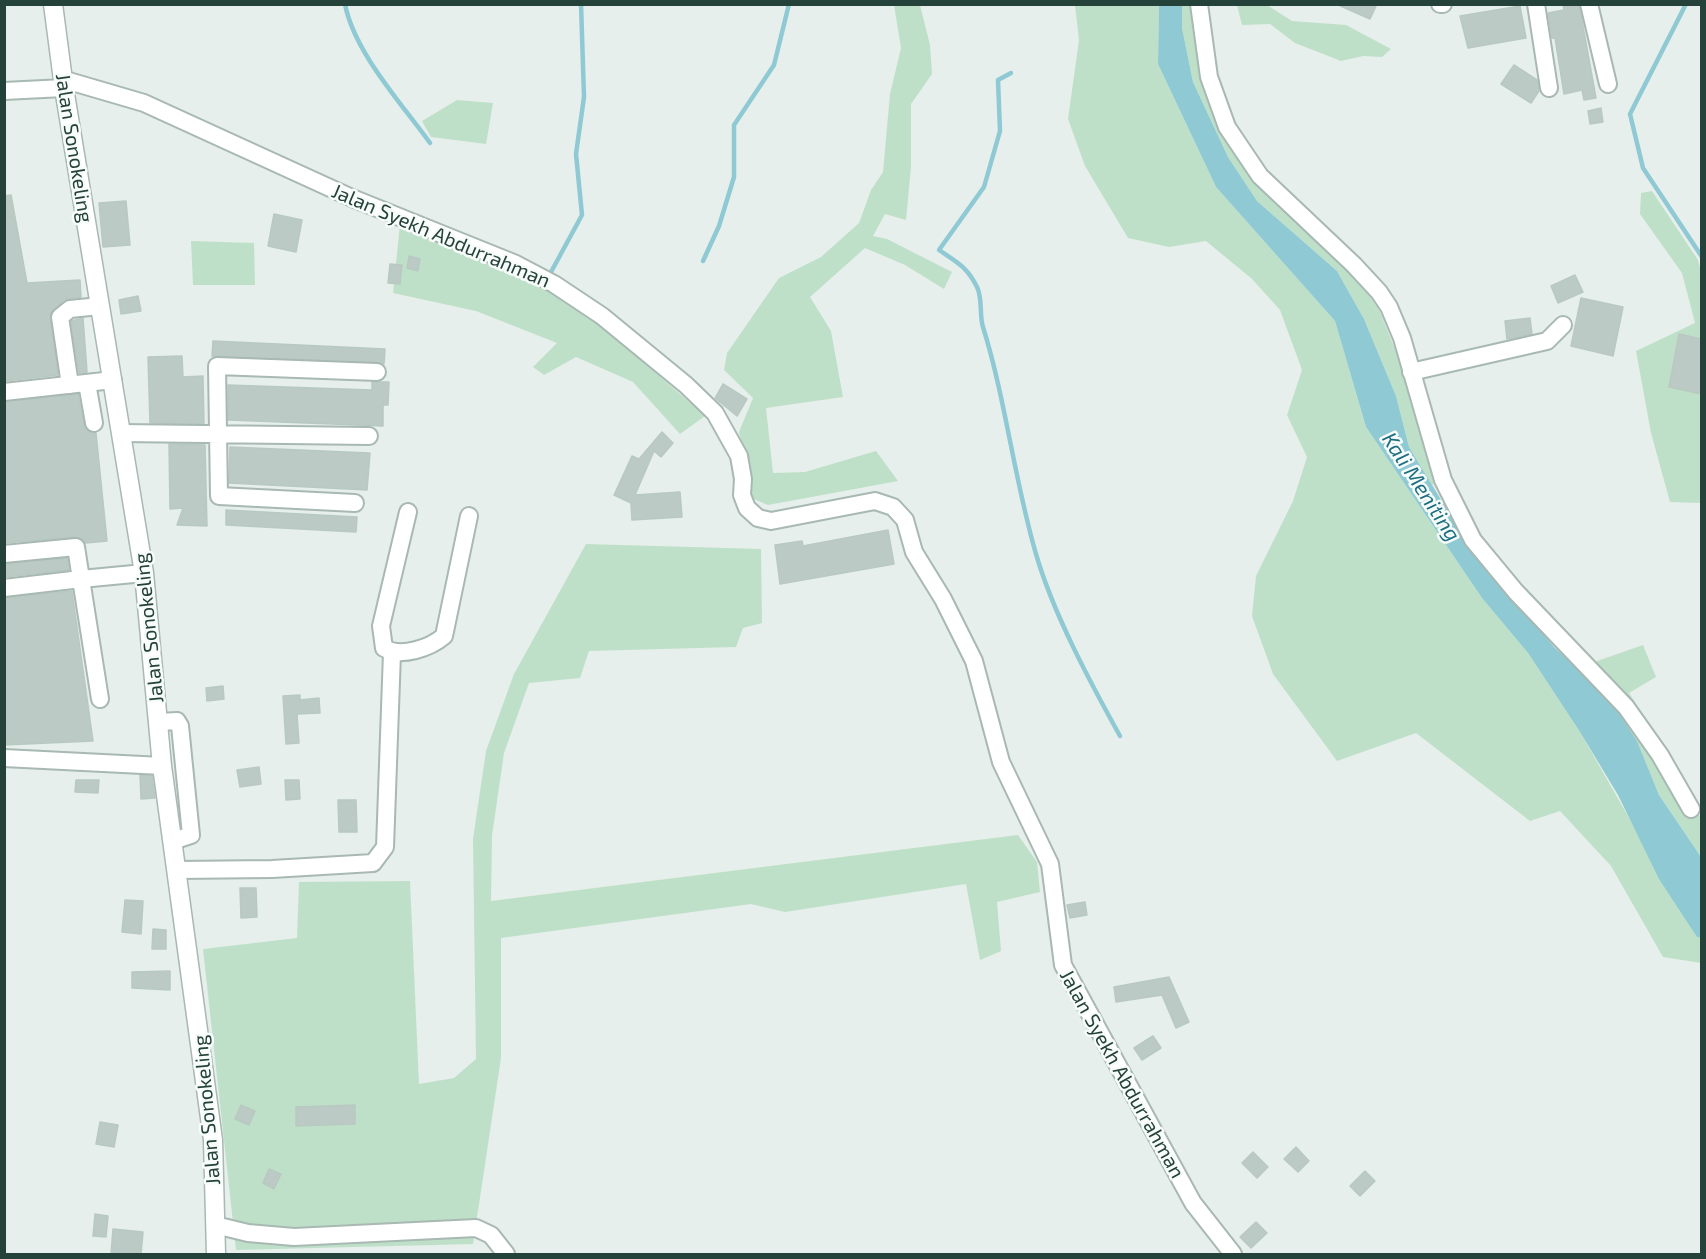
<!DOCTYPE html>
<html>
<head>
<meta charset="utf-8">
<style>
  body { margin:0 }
  #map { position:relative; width:1706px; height:1259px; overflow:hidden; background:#e6efeb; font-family:"Exo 2",sans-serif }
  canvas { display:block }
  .frame { position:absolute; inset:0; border:6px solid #24423a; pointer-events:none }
</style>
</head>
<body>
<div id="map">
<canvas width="1706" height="1259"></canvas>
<div class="frame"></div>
</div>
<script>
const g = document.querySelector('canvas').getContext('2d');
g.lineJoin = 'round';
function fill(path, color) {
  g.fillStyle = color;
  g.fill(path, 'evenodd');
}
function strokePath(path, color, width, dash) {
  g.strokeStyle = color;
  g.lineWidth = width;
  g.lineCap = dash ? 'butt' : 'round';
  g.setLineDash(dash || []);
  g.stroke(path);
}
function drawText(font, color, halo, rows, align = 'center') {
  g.font = font + ' "Exo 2",sans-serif';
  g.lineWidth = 5;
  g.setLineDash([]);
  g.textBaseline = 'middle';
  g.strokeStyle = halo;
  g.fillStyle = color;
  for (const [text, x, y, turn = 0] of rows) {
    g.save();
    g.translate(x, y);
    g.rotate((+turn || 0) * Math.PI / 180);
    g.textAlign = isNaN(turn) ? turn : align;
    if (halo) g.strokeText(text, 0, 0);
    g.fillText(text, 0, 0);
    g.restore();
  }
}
fill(new Path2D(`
  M894 5H920L930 45 932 74 911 104V167L906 220 885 214 873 236 887 239 952 272 944 289 905 265 865 248 810 297 831 331 843 397 766 408 773 473 805 472 876 451 898 481 768 505 751 498 739 432 753 398 724 370 727 353 779 278 821 257 859 223 871 190 883 172 890 94 901 48Z
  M1075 5H1159L1158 64 1216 187 1335 321 1366 427 1482 598 1528 653 1580 732 1697 937 1701 938V963L1663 957 1611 866 1560 811 1530 821 1416 733 1337 761 1273 674 1252 616 1256 576 1293 501 1307 457 1287 415 1302 370 1280 310 1252 279 1206 241 1169 247 1128 238 1085 166 1068 119 1079 40Z
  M1182 5H1192L1223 130 1358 278 1380 312 1403 369 1438 482 1432 485 1409 447 1396 396 1364 319 1337 271 1257 201 1228 157 1193 82 1182 28Z
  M1237 5H1267L1292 21 1346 25 1391 49 1382 57 1363 56 1341 61 1295 43 1270 24 1242 25Z
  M457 100 493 103 486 144 431 137 422 121Z
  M1652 191 1698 260 1701 271V503L1670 502 1651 433 1636 351 1695 323 1682 273 1640 214 1641 193Z
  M400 224 548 289 585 311 705 416 680 434 633 382 576 357 544 375 533 367 557 343 476 311 393 293Z
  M191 241 254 243 255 285H193Z
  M586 544 761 549 762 623 743 628 736 647 589 651 580 678 529 683 504 753 492 836 491 901 1018 835 1037 862 1040 892 997 902 1001 951 980 960 966 884 785 912 751 904 501 938V1058L473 1244 236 1250 203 949 297 938 299 882 410 881 419 1084 454 1078 476 1059 473 839 486 751 514 674Z
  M1643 645 1656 677 1629 693 1663 746 1701 818V857L1659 795 1637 741 1577 668Z`), '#bfe0c8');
fill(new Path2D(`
  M1159 5H1182V28L1193 82 1228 157 1257 201 1337 271 1364 319 1396 396 1409 447 1474 554 1555 648 1606 694 1637 741 1659 795 1701 857V938L1697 937 1659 879 1618 795 1580 732 1528 653 1482 598 1366 427 1335 321 1216 187 1158 64Z`), '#8ec9d4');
strokePath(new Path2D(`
  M345 4C354 52 402 104 430 143
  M1686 4 1630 114 1643 168 1702 257
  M1011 73 998 80 1000 131 984 187 939 250C957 262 967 267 977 287 983 299 979 315 983 327 1006 401 1014 479 1036 554 1053 613 1090 682 1120 736
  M703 261 719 226 734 177V125L774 65 789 4
  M551 272 582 215 576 154 584 97 581 4`), '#8ec9d4', 4.5);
const building = new Path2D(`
  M1336 4H1377L1370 19Z
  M1563 4H1579L1596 98 1584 100 1582 90 1564 94 1555 38H1552L1548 13 1564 10Z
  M1520 6 1526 38 1468 48 1460 16Z
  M1514 65 1537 80 1539 91 1531 103 1501 84Z
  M1601 108 1603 122 1590 124 1588 111Z
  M11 195 27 283 80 280 81 297 64 300 50 314 58 375 4 381V196Z
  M126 201 130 245 103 247 99 203Z
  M274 214 302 220 296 252 268 246Z
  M409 256 420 259 418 271 407 268Z
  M390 264 402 265 400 284 388 283Z
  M1575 275 1583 292 1558 303 1551 286Z
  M138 296 141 311 121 314 119 300Z
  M1581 298 1623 307 1613 356 1571 346Z
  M83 318 87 372 79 373 71 321Z
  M1530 318 1532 334 1507 339 1505 321Z
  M1679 334 1701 339V394L1669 387Z
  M213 341 385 349 384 364 212 356Z
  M182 356 183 377 203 376 204 424 150 423 148 357Z
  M372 382H389L388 405H383V426L228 420V385L372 390Z
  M723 384 747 399 737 416 715 398Z
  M78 394 84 425 90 433H96L107 541 86 543 75 537 4 543V402Z
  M662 432 673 443 661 457 654 451 635 495 680 492 682 517 632 520 631 503 614 495 632 456 639 459Z
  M169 444 205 445 207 526 177 525 183 508 170 509Z
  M230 447 370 453 367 490 229 483Z
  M226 510 357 517 356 532 226 525Z
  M888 530 894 564 780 584 775 545 802 541 803 546Z
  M67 558 69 570 4 577V564Z
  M72 591 93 741 4 745V598Z
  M223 686 224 699 207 701 206 688Z
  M300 695V700L319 698 320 713 297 714 299 743 286 744 283 696Z
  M259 767 261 784 240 787 237 770Z
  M140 775 152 776 155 798 141 799Z
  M76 780H99L98 793 75 792Z
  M285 780H299L300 799 286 800Z
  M338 800H356L357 832H339Z
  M240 888H256L257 917 241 918Z
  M125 900 143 901 141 934 122 932Z
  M1085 902 1087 915 1070 918 1067 905Z
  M153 929 166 930V949H152Z
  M170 971V990L132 988V972Z
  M1169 977 1189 1022 1176 1028 1162 995 1116 1002 1114 987Z
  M1153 1036 1161 1048 1142 1060 1134 1048Z
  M241 1105 255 1111 249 1125 235 1119Z
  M355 1105V1124L296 1126V1107Z
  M100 1122 118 1125 114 1147 96 1144Z
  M1296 1147 1309 1161 1298 1172 1284 1159Z
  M1253 1152 1268 1167 1257 1178 1242 1163Z
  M269 1169 281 1174 274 1189 263 1183Z
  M1365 1171 1375 1181 1360 1196 1350 1186Z
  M95 1214 108 1216 106 1237 93 1236Z
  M1256 1222 1267 1233 1251 1248 1240 1237Z
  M113 1229 143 1232 141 1254H111Z`);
fill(building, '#bbcac4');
strokePath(building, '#b8c9c2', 1.5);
const minor = new Path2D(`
  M1199 4 1209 77 1227 127 1260 176 1354 265 1379 292 1389 307 1402 338 1443 480 1473 540 1516 592 1626 707 1660 755 1691 809
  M1440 4H1443
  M1536 4 1549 88
  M1589 4 1608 84
  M62 79 144 103 352 198 516 264 554 284 602 316 686 385 715 413 739 456 743 479 742 495 747 508 758 518 771 521 875 501 893 507 905 520 914 552 943 599 974 661 1001 762 1050 864 1063 965 1193 1203 1233 1254
  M4 91 64 88
  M1411 372 1547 341 1563 325
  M87 383 94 423
  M70 385 60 317 70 309 100 306
  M4 392 113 380
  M121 433 369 436
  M355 503 219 496 217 366 377 372
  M408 512 381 626 384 648C401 658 430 648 444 636L469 516
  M4 554 76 547 81 579 144 573
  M4 588 81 579 100 699
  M159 722 177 721 180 726 191 835 173 841
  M4 758 162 766
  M177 870 272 869 373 863 385 847 392 653
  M215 1225 248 1233 294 1237 476 1228 491 1235 506 1254`);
const tertiary = new Path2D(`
  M53 4 64 88 144 573 162 766 213 1140 216 1254`);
strokePath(minor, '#a8b8b2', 20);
strokePath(tertiary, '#a8b8b2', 21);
strokePath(minor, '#fff', 16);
strokePath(tertiary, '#fff', 18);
drawText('20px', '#24423a', '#f7fbf9', [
  ["Jalan Sonokeling",74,148,81],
  ["Jalan Syekh Abdurrahman",441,236,23],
  ["Jalan Sonokeling",149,628,-96],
  ["Jalan Syekh Abdurrahman",1122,1074,61],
  ["Jalan Sonokeling",207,1110,-95]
]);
drawText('italic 21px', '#1c6f80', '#f7fbf9', [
  ["Kali Meniting",1421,487,57]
]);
</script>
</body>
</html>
